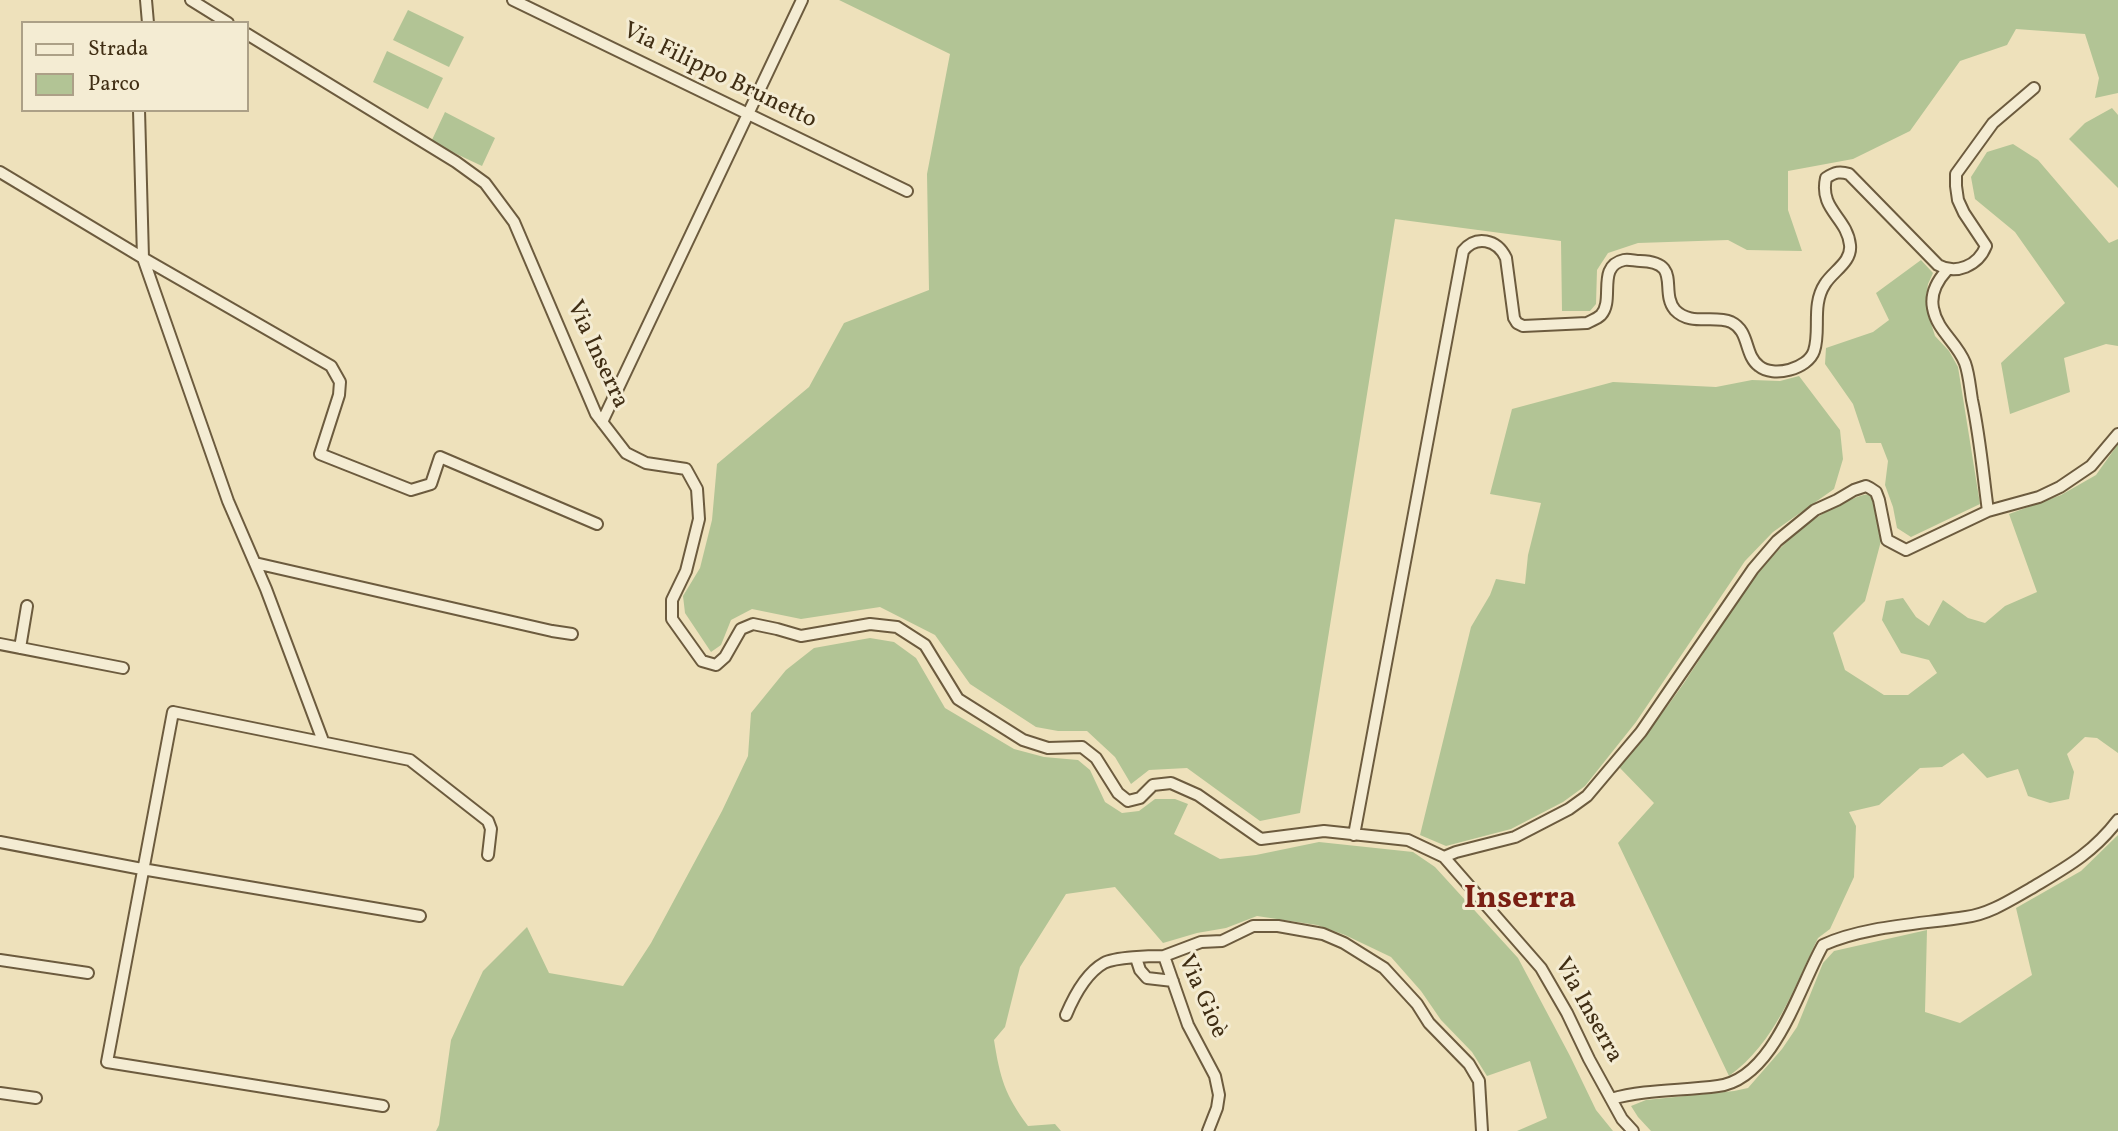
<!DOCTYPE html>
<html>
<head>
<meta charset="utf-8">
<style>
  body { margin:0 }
  #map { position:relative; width:2118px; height:1131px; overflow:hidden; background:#eee1bb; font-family:Vollkorn,serif }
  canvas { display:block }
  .legend { position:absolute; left:21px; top:21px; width:228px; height:91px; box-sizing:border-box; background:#f4ecd3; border:2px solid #aca087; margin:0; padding:9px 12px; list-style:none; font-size:21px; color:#402e14 }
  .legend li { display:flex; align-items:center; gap:14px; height:35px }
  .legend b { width:35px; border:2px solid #aca087 }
</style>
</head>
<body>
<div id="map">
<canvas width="2118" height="1131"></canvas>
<ul class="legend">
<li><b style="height:9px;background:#f4ecd3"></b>Strada</li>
<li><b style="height:19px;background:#b2c495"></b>Parco</li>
</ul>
</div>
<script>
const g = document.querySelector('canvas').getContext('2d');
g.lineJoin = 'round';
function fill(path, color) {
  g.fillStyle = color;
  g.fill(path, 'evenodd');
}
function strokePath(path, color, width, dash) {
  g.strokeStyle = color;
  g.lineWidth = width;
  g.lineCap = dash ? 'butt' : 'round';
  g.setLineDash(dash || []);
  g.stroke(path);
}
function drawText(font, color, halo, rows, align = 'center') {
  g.font = font + ' Vollkorn,serif';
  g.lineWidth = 6;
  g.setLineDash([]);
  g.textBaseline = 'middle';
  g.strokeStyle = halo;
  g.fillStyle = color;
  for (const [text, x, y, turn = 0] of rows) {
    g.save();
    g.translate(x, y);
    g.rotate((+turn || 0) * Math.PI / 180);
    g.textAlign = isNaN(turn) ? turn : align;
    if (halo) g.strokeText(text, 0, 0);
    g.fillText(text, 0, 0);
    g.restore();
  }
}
fill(new Path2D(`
  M839 0H2118V93L2095 98 2099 78 2085 34 2016 29 2007 45 1960 61 1910 131 1853 159 1788 171V210L1802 251 1747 250 1728 240 1638 243 1608 253 1597 270 1596 304 1590 311H1562L1561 241 1395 219 1300 813 1260 821 1187 768 1149 770 1131 784 1115 757 1087 731H1058L1036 727 970 684 935 635 880 607 801 619 752 609 731 620 721 645 711 652 685 613 683 596 700 568 712 520 717 464 809 387 844 323 929 290 927 174 950 54Z
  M408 10 464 37 449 67 393 40Z
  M387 51 443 78 428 109 373 82Z
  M2112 108 2118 115V188L2069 139 2085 123Z
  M445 112 495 138 482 166 431 142Z
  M2013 144 2038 160 2109 243 2118 239V346L2106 344 2064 358 2070 392 2010 414 2001 363 2065 303 2015 232 1975 199 1971 177 1987 152Z
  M1921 260 1933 273 1928 284 1926 298 1930 320 1935 336 1949 351 1958 367 1980 504 1911 537 1897 528 1893 507 1885 485 1888 461 1881 443H1866L1853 404 1825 364 1826 348 1873 332 1889 320 1876 293Z
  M1799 376 1840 430 1843 459 1834 489 1773 532 1745 561 1636 722 1585 786 1563 802 1511 829 1446 846 1420 835 1471 627 1490 595 1496 579 1525 584 1528 555 1541 503 1490 494 1512 409 1613 382 1716 387 1752 380 1780 381Z
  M2118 444V753L2097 738 2085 737 2067 754 2074 772 2069 799 2050 803 2028 796 2018 769 1987 778 1963 753 1942 767 1920 768 1879 805 1849 812 1856 826 1854 877 1830 929 1818 938C1794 988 1775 1043 1729 1076L1618 843 1654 803 1619 767C1642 740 1664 712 1684 683 1728 619 1766 540 1839 505 1850 500 1857 496 1869 494L1873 499 1881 541 1865 601 1833 633 1845 670 1884 695H1908L1937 673 1929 660 1901 653 1882 620 1886 601 1903 598 1916 617 1929 626 1943 600 1968 618 1985 623 2005 606 2037 592 2009 514 2061 495 2096 475Z
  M870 638 894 642 916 658 945 708 1014 749 1044 757 1078 760 1090 770 1105 802 1122 813 1139 811 1155 799H1175L1188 804 1174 834 1220 859 1256 855 1319 842 1413 852 1435 867 1518 958 1570 1056 1596 1110 1613 1131H1517L1547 1118 1530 1061 1487 1076 1472 1052 1441 1020 1421 991 1391 957 1345 935 1317 925 1257 916 1226 928 1197 933 1163 943 1115 887 1066 894 1020 967 1005 1027 994 1040C1000 1078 1005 1095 1028 1126L1055 1124 1061 1131H436L439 1125 451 1040 483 971 527 927 549 973 623 986 651 943 722 811 748 756 751 713 786 670 814 648Z
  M2118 835V1131H1651L1638 1117 1631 1106 1646 1100 1734 1091 1748 1088 1782 1049 1797 1027 1823 963 1834 951 1927 930 1925 1012 1960 1023 2032 975 2016 908 2081 871Z`), '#b2c495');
const minor = new Path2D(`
  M146 0 148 23
  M191 0 228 23
  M513 0 907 191
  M247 34 456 162 485 183 514 222 596 414 626 453 646 463 686 469 697 489 699 519 686 571 672 600V619L702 661 716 665 725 657 741 629 753 624 777 629 801 636 870 624 897 627 925 645 958 699 1023 740 1048 748 1082 747 1096 758 1118 793 1128 801 1140 798 1153 785 1171 783 1198 795 1261 839 1324 831 1408 840 1444 857 1541 968 1567 1013 1589 1059 1622 1119 1633 1131
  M139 110 143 258 228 501 266 589 323 741
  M0 172 143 258 331 366 340 382 339 395 320 454 411 490 431 484 440 457 597 524
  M1947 270C1937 281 1930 293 1933 308 1937 331 1957 342 1965 363 1969 374 1970 388 1972 400 1980 437 1983 474 1988 511
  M602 422 802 0
  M255 563 552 631 572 634
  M0 644 123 668
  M20 648 27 606
  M1354 835 1463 251C1476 235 1497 239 1506 258L1514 318 1517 323 1523 326 1587 323C1592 320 1597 319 1601 315 1615 300 1596 266 1624 260 1629 259 1635 261 1640 261 1683 262 1659 291 1675 310 1690 326 1714 315 1731 322 1750 331 1744 355 1759 366 1773 378 1808 369 1814 351 1821 331 1811 305 1825 284 1833 271 1852 262 1850 245 1847 217 1819 210 1826 178 1835 172 1840 171 1849 174L1938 265C1956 275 1978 266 1986 246L1964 213 1958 200 1956 186V174L1993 123 2034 88
  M0 842 142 869 420 916
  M1444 857 1456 852 1515 837 1569 809 1587 796 1641 732 1753 569 1777 541 1815 510 1837 500 1854 490 1866 486 1870 488 1876 492 1879 500 1887 540 1906 550 1988 511 2039 497 2060 487 2091 466 2118 434
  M1164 956 1201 942 1222 941 1253 926H1278L1323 934 1344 943 1384 968 1417 1004 1429 1023 1469 1064 1479 1081 1482 1131
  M1136 958 1140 970 1147 978 1173 981
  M0 960 88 973
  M1066 1015C1074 996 1086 973 1104 963 1115 957 1151 956 1164 956L1188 1025 1215 1076 1219 1095 1217 1108 1208 1131
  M0 1093 36 1098
  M1611 1099C1646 1089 1682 1091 1718 1086 1774 1079 1799 987 1823 945 1864 926 1922 924 1966 917 1989 914 2009 901 2030 889 2065 868 2092 854 2118 820
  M383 1106 107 1062 173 712 410 760 488 821 491 829 488 855`);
strokePath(minor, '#6c5b3e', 14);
strokePath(minor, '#f4ecd3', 10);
drawText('24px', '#402e14', '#f4ecd3', [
  ["Via Filippo Brunetto",719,77,26],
  ["Via Inserra",596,355,65],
  ["Via Gioè",1201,997,66],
  ["Via Inserra",1587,1011,61]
]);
drawText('bold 32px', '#7a1f14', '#f4ecd3', [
  ["Inserra",1520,901]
]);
</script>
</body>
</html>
